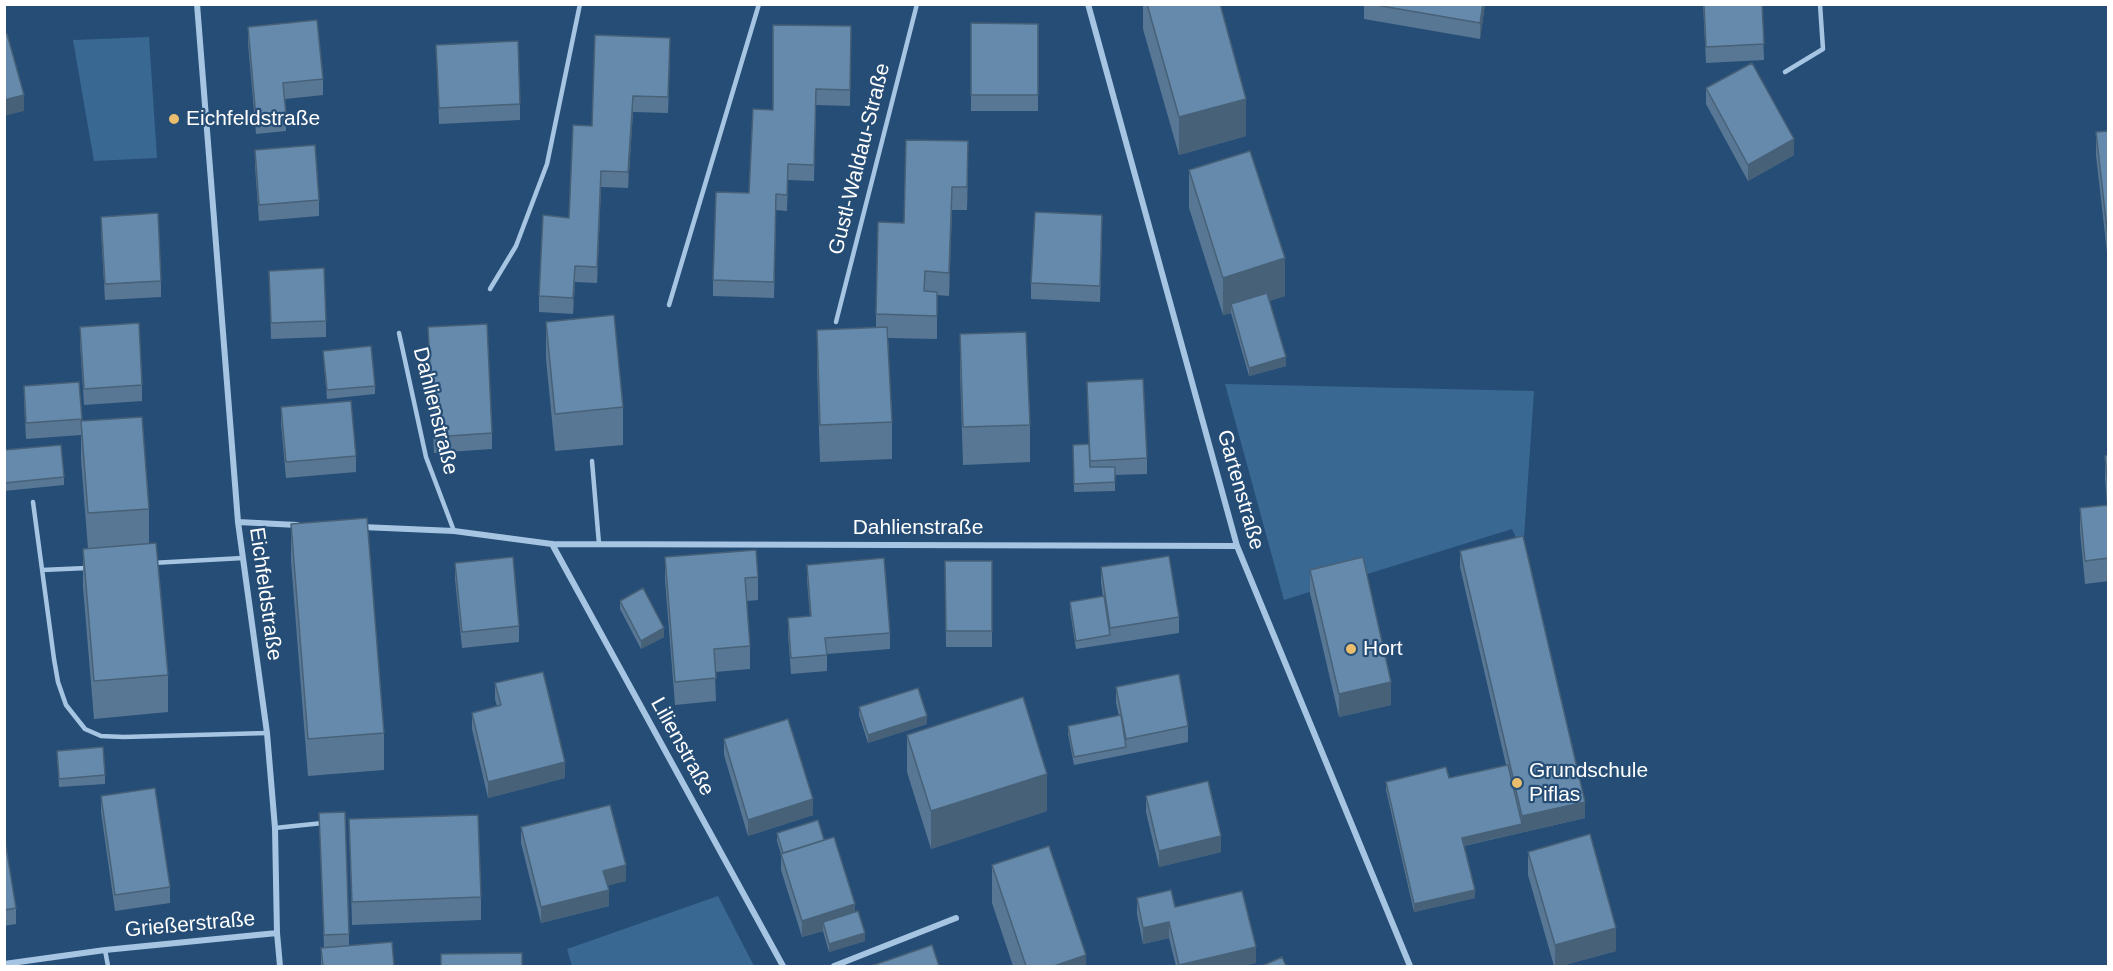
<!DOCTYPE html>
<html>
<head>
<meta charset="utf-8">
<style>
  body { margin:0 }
  #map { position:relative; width:2113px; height:971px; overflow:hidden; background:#264d75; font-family:Arial,sans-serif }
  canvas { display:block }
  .frame { position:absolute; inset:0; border:6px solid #fff; pointer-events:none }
</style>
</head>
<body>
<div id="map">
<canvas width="2113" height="971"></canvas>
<div class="frame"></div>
</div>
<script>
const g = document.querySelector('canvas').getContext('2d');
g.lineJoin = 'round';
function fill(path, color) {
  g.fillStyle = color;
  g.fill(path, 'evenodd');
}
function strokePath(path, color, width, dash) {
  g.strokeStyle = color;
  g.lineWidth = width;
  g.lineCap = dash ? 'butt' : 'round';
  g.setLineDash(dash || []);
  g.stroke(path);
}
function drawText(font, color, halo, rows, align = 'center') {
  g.font = font + ' Arial,sans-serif';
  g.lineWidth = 4.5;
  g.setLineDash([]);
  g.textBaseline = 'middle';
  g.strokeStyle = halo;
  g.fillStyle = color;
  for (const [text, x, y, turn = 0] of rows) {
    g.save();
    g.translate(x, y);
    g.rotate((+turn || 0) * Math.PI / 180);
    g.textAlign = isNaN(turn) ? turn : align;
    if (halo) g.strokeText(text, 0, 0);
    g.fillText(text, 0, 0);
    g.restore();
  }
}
fill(new Path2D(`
  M149 37 157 158 94 161 73 40Z
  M1225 384 1534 391 1523 552 1512 529 1284 600Z
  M718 896 754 966H572L567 949Z`), '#396892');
strokePath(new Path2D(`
  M1785 72 1823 49 1820 4
  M490 289 516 246 547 164 580 4
  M669 305 759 4
  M836 322 917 4
  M399 333 426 457 454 531
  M592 461 599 544
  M33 502 54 659 58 682 66 705 85 729 101 736 124 737 267 733
  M152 563 243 558
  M42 570 87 568
  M275 828 323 823
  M105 950 108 966`), '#a6c5e2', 4.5);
strokePath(new Path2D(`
  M197 4 238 522 267 733 275 828 277 933 280 966
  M1088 4 1237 546 1410 966
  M238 522 297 525
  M362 527 454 531 552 544 1237 546
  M552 544 783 966
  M4 964 105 950 277 933
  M834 966 956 918`), '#a6c5e2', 6);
fill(new Path2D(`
  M1143 4H1220L1246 136 1179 155 1143 29Z
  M1364 4H1485L1480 39 1364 19Z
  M1703 4H1762L1764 60 1706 63Z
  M971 23 1038 24V111H971Z
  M851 26 850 106 816 105 814 181 788 180 787 211 776 210 774 298 713 296V280L749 193 773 110Z
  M248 27 323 79V95L285 99 286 115V131L256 134 248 43Z
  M436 45 520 104V120L439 124Z
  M670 54 668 113 633 112 628 188 601 187 597 283 575 282 573 314 539 312V296L569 218 592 126Z
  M1706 88 1794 155 1748 181 1706 104Z
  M2109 131V270L2096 155V132Z
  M255 150 319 200V216L259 221 255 166Z
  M968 164 967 210H952L949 296 937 295V339L888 338 892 422V459L820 462 817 368V330L876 328V314L904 223Z
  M1189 170 1285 296 1269 301 1286 366 1249 376 1231 313 1223 315 1189 208Z
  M101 217 161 281V297L105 300 101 233Z
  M1102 231 1100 302 1031 299V283Z
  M269 271 326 321V337L271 339Z
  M546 322 623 407V445L555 451 546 359Z
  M80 327 142 385V401L84 405 80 343Z
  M428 327 492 433V449L434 453Z
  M960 334 1030 425V462L963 465 960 372Z
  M323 351 375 386V394L327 399Z
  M79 382 82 421 149 509V544L168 675V712L94 719 83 587V549H88L81 459V435L26 439 24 402V386Z
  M1087 382 1147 458V474L1115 475V491L1074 492 1073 445 1089 444Z
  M281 407 356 456V472L286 478 281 423Z
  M4 450 64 477V485L4 491Z
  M2109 455V581L2085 584 2080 531V508L2107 505 2105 479V456Z
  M291 524 384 733V770L308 776 291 561Z
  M1460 551 1585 818 1464 846 1475 898 1414 912 1386 790V782L1449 778 1506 765 1460 567Z
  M665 557 758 577V600L747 601 750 646V669L715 672 716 701 675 705 665 580Z
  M945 561H992V647H946Z
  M455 563 519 626V642L462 648 455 579Z
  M807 565 890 633V649L827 654V671L791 674 788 634V618L810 616 807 581Z
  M1101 567 1179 617V633L1076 649 1070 610V602L1103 597 1101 583Z
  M1310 570 1391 705 1339 717 1310 593Z
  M620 601 664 637 641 649 620 609Z
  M495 683 565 778 488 798 472 729V713L497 706 495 699Z
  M1116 687 1188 726V742L1074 765 1068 734V726L1119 716 1116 703Z
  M859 707 927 724 868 743 859 715Z
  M907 735 1047 811 931 849 907 772Z
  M724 739 813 815 748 836 724 755Z
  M57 751 105 775V784L59 787Z
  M101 796 170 887V903L115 911 101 812Z
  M1146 796 1221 852 1159 867 1146 812Z
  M319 813 349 934V946L394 966H321V948H324Z
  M349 819 481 897V920L352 925Z
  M521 827 626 881 607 885 609 906 541 923 521 843Z
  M777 833 824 840 855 912 865 941 829 952 823 931 802 937 781 870V854L777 841Z
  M4 835 16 908V924L4 926Z
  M1528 852 1616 951 1561 966H1554L1528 875Z
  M992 865 1086 966H1013L992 903Z
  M1137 898 1175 907 1256 963 1242 966H1176L1169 938 1143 944 1137 914Z`), '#587794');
fill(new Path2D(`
  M1483 4H1485L1480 39V23Z
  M24 95V111L4 116V100Z
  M633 96V112L628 188V172Z
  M1246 99V136L1179 155V117Z
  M1794 139V155L1748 181V165Z
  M968 141V164L967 210V187Z
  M601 171V187L597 283V267Z
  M952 187V210L949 296V273Z
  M1102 215V231L1100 302V286Z
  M1285 258V296L1233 312 1231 304V313L1223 315V278Z
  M575 266V282L573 314V298Z
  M1286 357V366L1249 376V368Z
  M664 628V637L641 649V641Z
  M1391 682V705L1339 717V694Z
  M927 716V724L868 743V735Z
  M565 762V778L488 798V782Z
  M1047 774V811L931 849V811Z
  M813 799V815L748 836V820Z
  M1585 802V818L1462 846V838L1522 824V816Z
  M1221 836V852L1159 867V851Z
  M626 865V881L603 887V871Z
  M609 890V906L541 923V907Z
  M1475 890V898L1414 912V904Z
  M855 904V920L823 922V931L802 937V921Z
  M1169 922V938L1143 944V928Z
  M1616 928V951L1561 966H1555V945Z
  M865 933V941L829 952V944Z
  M1256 947V963L1242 966H1179V965Z
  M1086 955V966H1054Z`), '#476178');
const building = new Path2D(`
  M1147 4H1220L1246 99 1179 117Z
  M1370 4H1483L1480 23Z
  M1704 4H1762L1764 44 1706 47Z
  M317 20 323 79 283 83 286 115 256 118 248 27Z
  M971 23 1038 24V95H971Z
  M773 25 851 26 850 90 816 89 814 165 788 164 787 195 776 194 774 282 713 280 716 192 749 193 753 109 773 110Z
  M4 34H7L24 95 4 100Z
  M595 35 670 38 668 97 633 96 628 172 601 171 597 267 575 266 573 298 539 296 543 215 569 218 573 125 592 126Z
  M518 41 520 104 439 108 436 45Z
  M1752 63 1794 139 1748 165 1706 88Z
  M2109 131V247L2096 132Z
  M906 140 968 141 967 187H952L949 273 925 271 924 291 937 292V316L876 314 878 222 904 223Z
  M315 145 319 200 259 205 255 150Z
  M1250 151 1285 258 1223 278 1189 170Z
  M1035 212 1102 215 1100 286 1031 283Z
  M158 213 161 281 105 284 101 217Z
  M324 268 326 321 271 323 269 271Z
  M1267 293 1286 357 1249 368 1231 304Z
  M614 315 623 407 555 414 546 322Z
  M139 323 142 385 84 389 80 327Z
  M487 324 492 433 434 437 428 327Z
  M887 327 892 422 820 425 817 330Z
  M1026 332 1030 425 963 427 960 334Z
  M371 346 375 386 327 390 323 351Z
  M1143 379 1147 458 1090 461 1087 382Z
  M79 382 82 419 26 423 24 386Z
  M351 401 356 456 286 462 281 407Z
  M142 417 149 509 88 513 81 421Z
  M1089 444 1090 467H1115V482L1074 484 1073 445Z
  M61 445 64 477 4 483V450Z
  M2109 455V498L2105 456Z
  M2109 505V558L2085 561 2080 508Z
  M367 518 384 733 308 739 291 524Z
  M1523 536 1585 802 1522 816 1460 551Z
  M156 543 168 675 94 681 83 549Z
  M756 550 758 577 745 578 750 646 714 649 716 678 675 682 665 557Z
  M1169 556 1179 617 1110 628 1101 567Z
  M513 557 519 626 462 632 455 563Z
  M1363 557 1391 682 1339 694 1310 570Z
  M884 558 890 633 825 638 827 655 791 658 788 618 811 616 807 565Z
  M945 561H992V631H946Z
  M643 588 664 628 641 641 620 601Z
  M1104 596 1110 635 1076 641 1070 602Z
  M543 672 565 762 488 782 472 713 501 705 495 683Z
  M1179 674 1188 726 1126 739 1116 687Z
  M918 688 927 716 868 735 859 707Z
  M1023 697 1047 774 931 811 907 735Z
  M1121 715 1126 747 1074 757 1068 726Z
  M788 719 813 799 748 820 724 739Z
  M103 747 105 775 59 779 57 751Z
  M1508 765 1522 824 1462 838 1475 890 1414 904 1386 782 1446 767 1449 778Z
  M1208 781 1221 836 1159 851 1146 796Z
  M155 788 170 887 115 895 101 796Z
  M610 805 626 865 603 871 609 890 541 907 521 827Z
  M345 812 349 934 324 935 319 813Z
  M478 815 481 897 352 902 349 819Z
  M818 820 824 840 783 853 777 833Z
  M1590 834 1616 928 1555 945 1528 852Z
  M4 835 16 908 4 910Z
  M834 837 855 904 802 921 781 854Z
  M1049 846 1086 955 1054 966H1026L992 865Z
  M1171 890 1175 907 1242 891 1256 947 1179 965 1169 922 1143 928 1137 898Z
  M858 911 865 933 829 944 823 922Z
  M392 942 394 966H323L321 948Z
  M932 945 939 966H871Z
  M522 953V966H441V954Z
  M1282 957 1286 966H1262Z`);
fill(building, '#668aac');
strokePath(building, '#476178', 1.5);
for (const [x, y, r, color] of [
  [174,119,6,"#eabe6c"],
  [1351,649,6,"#eabe6c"],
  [1517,783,6,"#eabe6c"]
]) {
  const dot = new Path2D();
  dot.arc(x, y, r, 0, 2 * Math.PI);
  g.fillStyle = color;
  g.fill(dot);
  strokePath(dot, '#264d75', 2);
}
drawText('21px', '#fff', '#264d75', [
  ["Eichfeldstraße",186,119],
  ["Hort",1363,649],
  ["Grundschule",1529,771],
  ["Piflas",1529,795]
], 'left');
drawText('21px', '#fff', '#264d75', [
  ["Gustl-Waldau-Straße",860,159,-76],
  ["Dahlienstraße",435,411,76],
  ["Gartenstraße",1240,490,74],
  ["Dahlienstraße",918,528],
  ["Eichfeldstraße",265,594,82],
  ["Lilienstraße",682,747,61],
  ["Grießerstraße",190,925,-5]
]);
</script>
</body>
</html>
